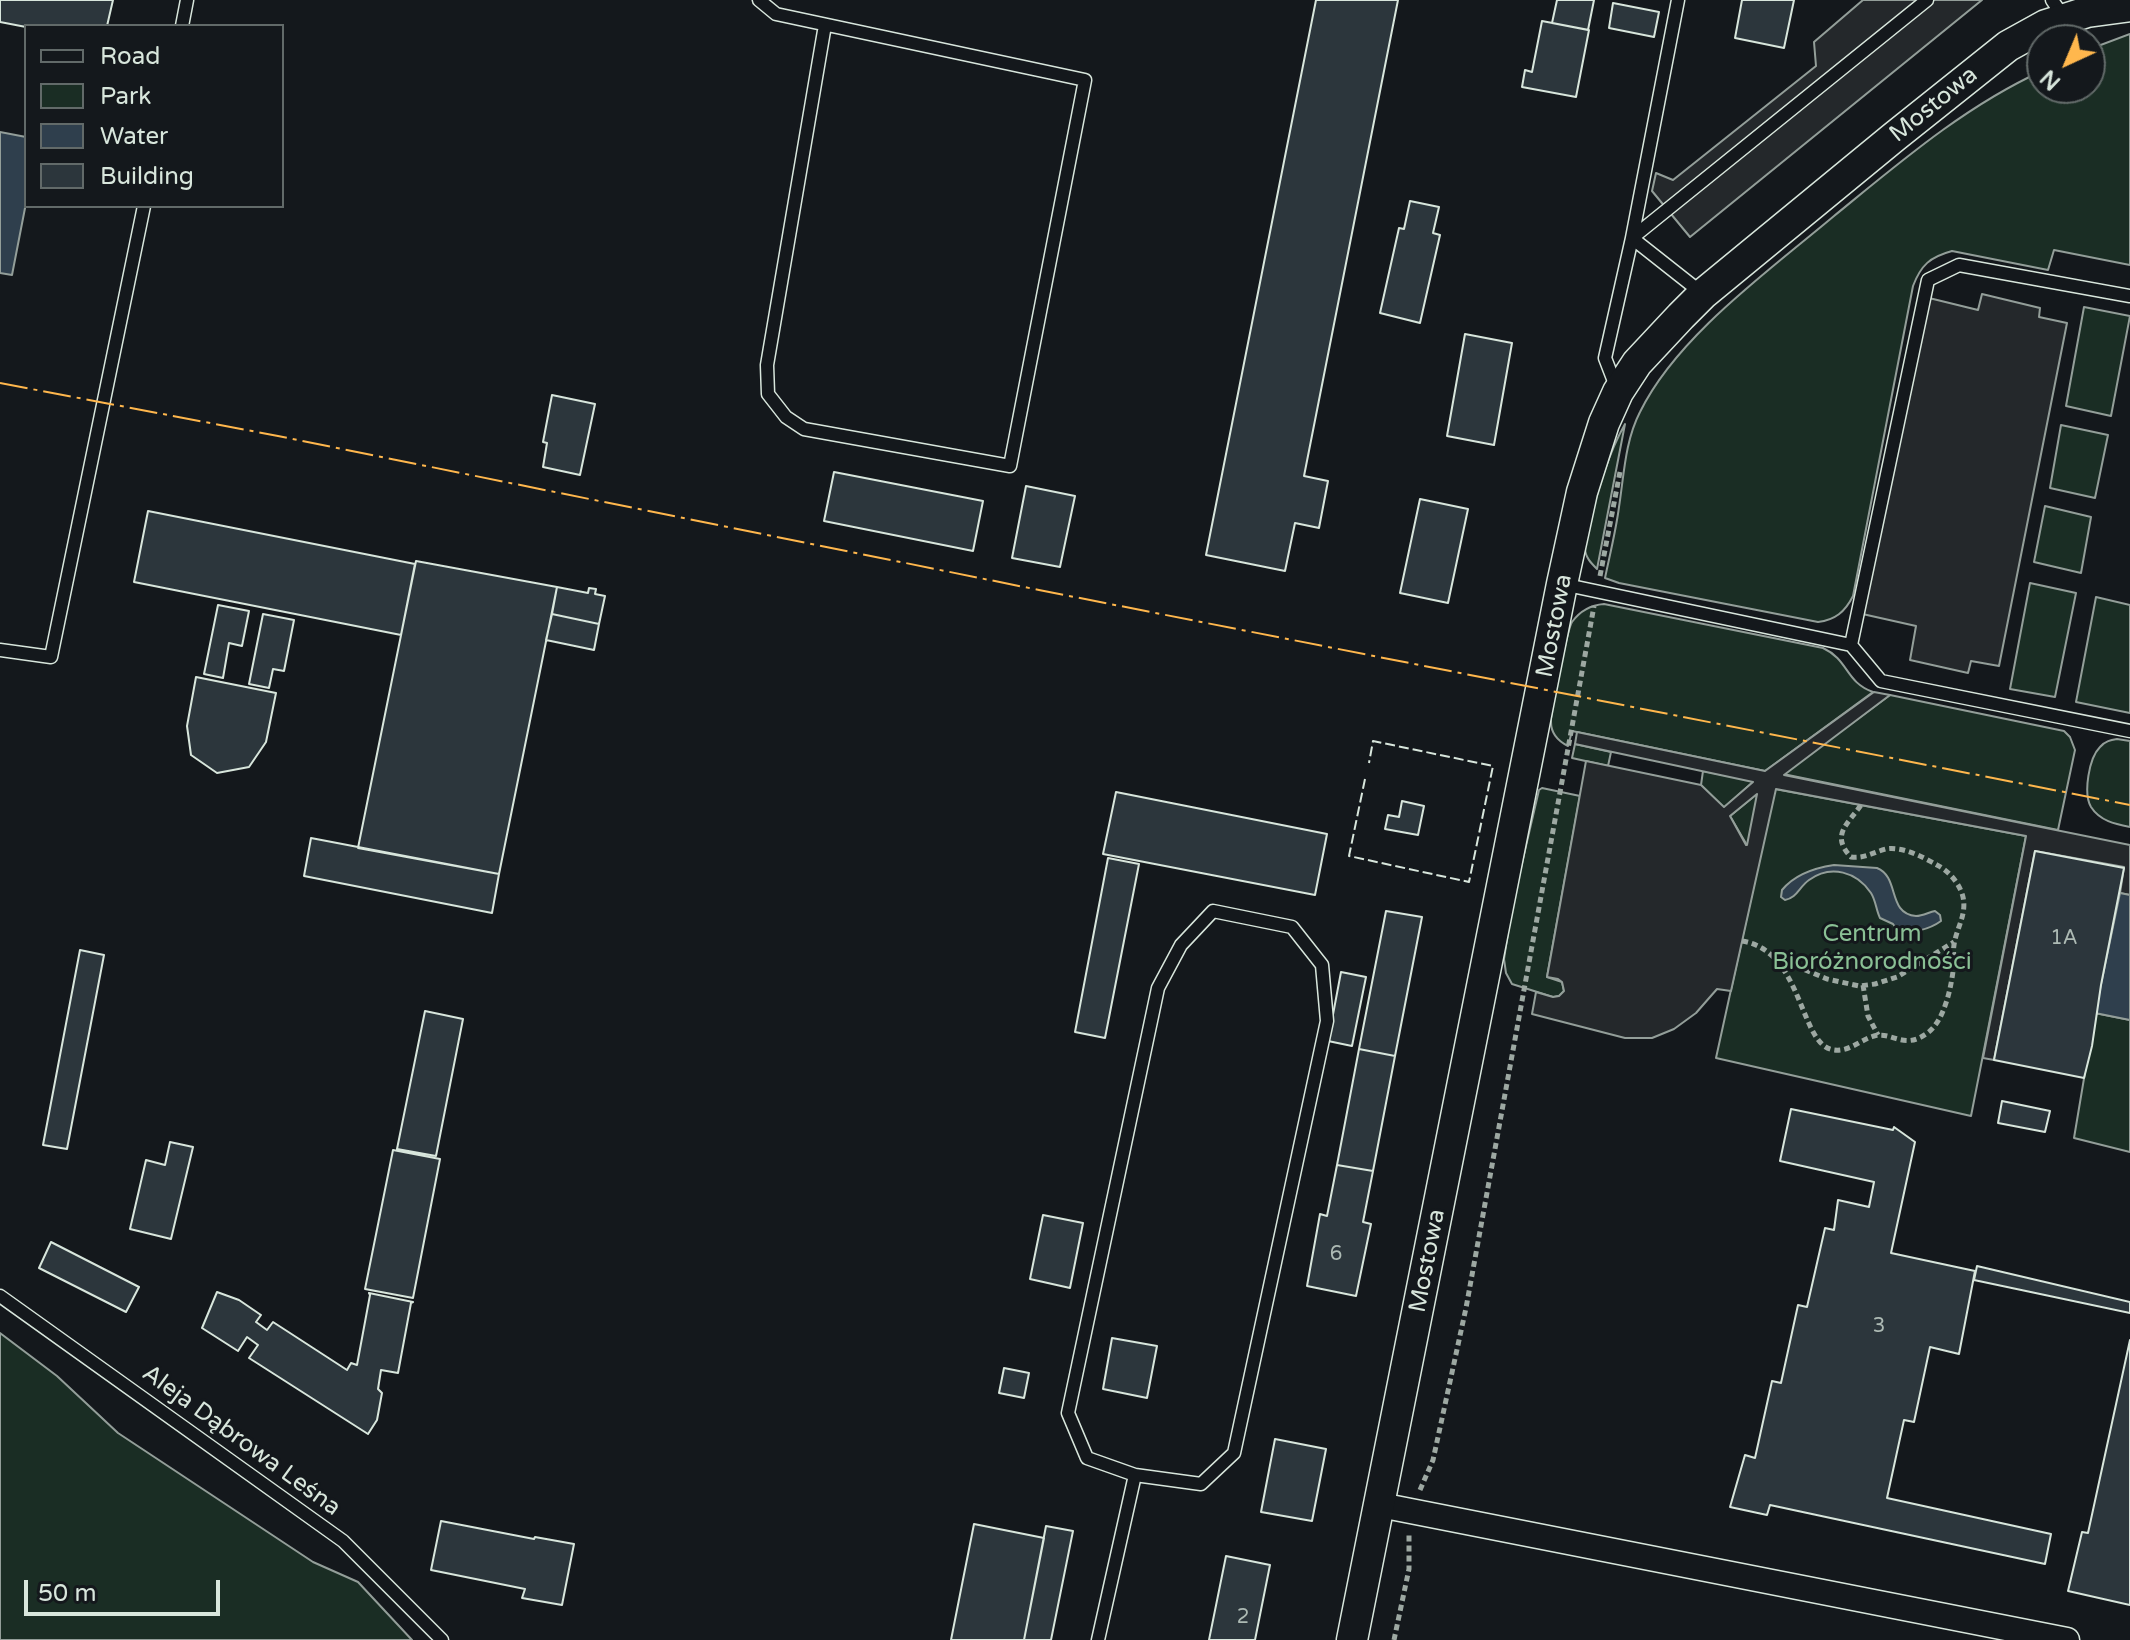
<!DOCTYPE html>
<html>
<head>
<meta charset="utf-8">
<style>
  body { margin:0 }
  #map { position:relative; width:2130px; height:1640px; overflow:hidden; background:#14181c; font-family:"Varela Round",sans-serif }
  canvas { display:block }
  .legend { position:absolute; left:24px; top:24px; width:260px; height:184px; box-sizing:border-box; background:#14181c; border:2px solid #626a69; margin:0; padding:10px 14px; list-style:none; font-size:24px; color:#d8e6dc }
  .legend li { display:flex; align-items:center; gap:16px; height:40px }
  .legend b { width:40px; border:2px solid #626a69 }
  .north { position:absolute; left:2026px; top:24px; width:80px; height:80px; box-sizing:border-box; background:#14181c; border:2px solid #626a69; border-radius:50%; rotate:224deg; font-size:22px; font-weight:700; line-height:32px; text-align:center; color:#d8e6dc }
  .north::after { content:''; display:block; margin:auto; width:28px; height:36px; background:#ffb74d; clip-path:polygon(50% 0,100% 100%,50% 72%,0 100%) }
  .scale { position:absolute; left:24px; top:1580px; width:196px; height:36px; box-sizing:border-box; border:4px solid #d8e6dc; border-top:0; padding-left:10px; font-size:24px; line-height:28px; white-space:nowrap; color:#d8e6dc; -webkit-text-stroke:6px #14181c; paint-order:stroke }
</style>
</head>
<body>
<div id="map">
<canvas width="2130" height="1640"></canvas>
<ul class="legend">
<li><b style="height:10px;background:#14181c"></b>Road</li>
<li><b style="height:22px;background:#1a2d24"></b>Park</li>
<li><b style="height:22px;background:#2f3f4d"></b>Water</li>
<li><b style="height:22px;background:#2c363c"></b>Building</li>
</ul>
<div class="north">N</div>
<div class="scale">50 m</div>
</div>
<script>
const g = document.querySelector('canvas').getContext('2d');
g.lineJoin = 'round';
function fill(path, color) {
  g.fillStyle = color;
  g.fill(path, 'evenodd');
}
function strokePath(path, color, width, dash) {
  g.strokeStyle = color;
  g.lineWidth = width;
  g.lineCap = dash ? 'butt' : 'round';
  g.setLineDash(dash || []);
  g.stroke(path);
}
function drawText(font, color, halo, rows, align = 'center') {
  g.font = font + ' "Varela Round",sans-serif';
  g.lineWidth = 6;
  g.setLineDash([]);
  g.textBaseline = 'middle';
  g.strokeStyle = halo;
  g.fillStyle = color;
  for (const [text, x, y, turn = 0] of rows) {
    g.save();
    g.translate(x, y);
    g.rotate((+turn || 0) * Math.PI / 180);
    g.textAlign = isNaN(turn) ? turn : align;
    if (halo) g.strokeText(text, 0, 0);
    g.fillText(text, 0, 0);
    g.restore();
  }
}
const green = new Path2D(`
  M2130 34V265L2054 250 2048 270 1952 251C1930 257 1921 265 1913 286L1853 596C1845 612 1835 620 1818 622L1619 583 1605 578C1610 554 1616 530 1619 507 1624 475 1625 441 1640 412 1677 336 1770 270 1834 216 1899 163 1965 106 2042 71V88H2090V49Z
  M2084 307 2130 316 2111 416 2066 406Z
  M1625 424 1597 569C1591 563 1585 557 1585 548 1584 540 1587 531 1589 524 1598 490 1608 454 1625 424Z
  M2061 425 2108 435 2095 498 2050 488Z
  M2045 506 2091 517 2081 573 2034 562Z
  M2030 583 2076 593 2055 697 2010 689Z
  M2096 597 2130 605V713L2076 702Z
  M1604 604 1823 648C1849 660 1845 682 1873 692L1765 771 1572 731 1568 746C1558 741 1551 734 1551 722 1550 712 1568 628 1572 622 1580 611 1591 605 1604 604Z
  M1890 695 2064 731 2070 737 2075 750 2058 830 1783 774Z
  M2117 739 2130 741V827C2115 824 2100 821 2091 807 2083 793 2089 758 2100 747 2105 741 2111 740 2117 739Z
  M1575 744 1611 752 1608 766 1572 758Z
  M1703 771 1754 781 1724 808 1701 785Z
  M1542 788 1580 796 1547 977 1562 982 1564 991 1559 996 1553 997 1512 984 1506 973 1504 959 1512 906 1539 790Z
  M1775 789 2026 836 1971 1116 1716 1058Z
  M1758 793 1748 847 1730 816Z
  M2095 1013 2130 1020V1152L2074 1138Z
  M0 1333 57 1376 118 1433 313 1562 358 1582 412 1640H0Z`);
fill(green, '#1a2d24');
strokePath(green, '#939e99', 2);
const parking = new Path2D(`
  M1863 0H1982L1690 237 1652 191 1656 173 1673 180 1816 66 1814 42Z
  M1982 294 2040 308 2039 317 2067 323 1999 666 1971 661 1968 673 1910 660 1916 626 1858 613 1925 297 1978 310Z
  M1874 692 1890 695 1784 775 2130 845V895L2120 893 2124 867 2035 851 1994 1060 1983 1058 2026 836 1776 789 1731 991 1717 989 1696 1013 1674 1029 1652 1038H1625L1532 1014 1536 992 1553 997 1559 996 1564 991 1562 982 1558 979 1547 977 1586 761 1701 785 1724 807 1753 782 1575 744 1577 732 1765 771ZM1757 794 1747 845H1746L1730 816Z`);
fill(parking, '#24282b');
strokePath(parking, '#939e99', 2);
const water = new Path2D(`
  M0 132 26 137V203L12 275 0 273Z
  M1834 865 1877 868C1900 877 1887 914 1916 916 1923 916 1929 912 1935 911L1940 915 1941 921C1930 929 1912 934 1898 931L1893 924 1880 918C1876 910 1876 901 1871 893 1857 872 1831 864 1809 880 1799 887 1797 898 1785 900L1781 897 1782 890C1795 874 1814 868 1834 865Z
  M2120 893 2130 895V1020L2095 1013Z`);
fill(water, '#2f3f4d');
strokePath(water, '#939e99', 2);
const building = new Path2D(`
  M0 0H113L107 26H26V27L0 22Z
  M1316 0H1398L1304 476 1328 481 1319 528 1295 523 1285 571 1206 555Z
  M1557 0H1594L1588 30 1552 23Z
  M1742 0H1794L1784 48 1735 38Z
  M1613 3 1659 12 1654 37 1609 28Z
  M1542 21 1589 30 1576 97 1522 87 1525 70 1532 72Z
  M1410 201 1439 207 1433 233 1440 235 1420 323 1380 313 1399 228 1404 229Z
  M1465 334 1512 343 1494 445 1447 436Z
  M552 395 595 404 580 475 543 467 547 443 543 442Z
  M834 472 983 501 973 551 824 521Z
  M1026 486 1075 496 1060 567 1012 558Z
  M1420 499 1468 509 1448 603 1400 593Z
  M148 511 415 564 401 635 134 582Z
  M416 561 557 587 499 874 358 848Z
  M557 587 588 593 589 588 596 589 595 594 605 596 599 624 552 614Z
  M218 605 249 611 242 646 229 643 223 678 204 674Z
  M263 614 294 620 284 671 273 669 269 688 249 684Z
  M552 614 599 624 594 650 546 640Z
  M196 677 276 693 266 742 249 767 217 773 191 755 187 726Z
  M1116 792 1327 834 1315 895 1103 854Z
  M1402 801 1424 806 1418 835 1385 829 1388 815 1399 817Z
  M311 838 499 874 492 913 304 876Z
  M2035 851 2124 868 2101 985 2092 1046 2084 1078 1994 1060Z
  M1108 858 1139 864 1105 1038 1075 1032Z
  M1386 911 1422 917 1395 1056 1359 1049Z
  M80 950 104 955 67 1149 43 1145Z
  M1341 972 1366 977 1352 1046 1328 1041Z
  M425 1011 463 1019 436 1156 397 1149Z
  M1359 1049 1395 1056 1373 1171 1337 1165Z
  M2002 1101 2050 1111 2045 1132 1998 1123Z
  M1791 1109 1893 1130 1894 1127 1915 1142 1891 1253 1975 1271 1959 1354 1930 1347 1914 1422 1904 1420 1887 1498 2051 1534 2045 1564 1770 1505 1767 1515 1730 1507 1745 1455 1755 1458 1772 1381 1781 1383 1798 1305 1807 1307 1825 1228 1834 1230 1838 1200 1869 1207 1874 1182 1780 1161Z
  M170 1142 193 1147 171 1239 130 1229 146 1160 165 1165Z
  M393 1150 440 1159 413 1298 365 1289Z
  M1337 1165 1373 1171 1363 1222 1371 1224 1356 1296 1307 1286 1320 1214 1327 1216Z
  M1043 1215 1083 1223 1070 1288 1030 1279Z
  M51 1242 139 1287 126 1312 39 1268Z
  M1977 1266 2130 1302V1313L1974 1280Z
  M217 1292 239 1300 261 1315 256 1322 267 1330 273 1322 347 1370 351 1363 357 1365 370 1295 369 1293 413 1302 411 1303 398 1373 381 1370 378 1389 382 1393 377 1420 368 1434 249 1358 258 1345 247 1337 238 1351 202 1328Z
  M1112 1338 1157 1346 1147 1398 1103 1389Z
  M2130 1340V1605L2068 1591 2082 1532 2088 1533Z
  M1004 1368 1029 1373 1024 1398 999 1393Z
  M1275 1439 1326 1449 1312 1521 1261 1512Z
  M441 1521 534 1539 535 1537 574 1544 562 1605 522 1598 525 1589 431 1570Z
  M974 1524 1044 1538 1024 1640H951Z
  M1046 1526 1073 1531 1051 1640H1024Z
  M1226 1556 1270 1565 1255 1640H1209Z`);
fill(building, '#2c363c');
strokePath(building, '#d8e6dc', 2);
const service = new Path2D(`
  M759 0 776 14 1085 80 1010 466 804 429 786 417 768 394 767 365 825 25
  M1678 0 1632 238 1703 294
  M2052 0 2065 19
  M182 26 187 0
  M1617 389 1605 358 1632 238 1927 0
  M1562 584 1851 645 1881 681 2130 731
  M1851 645 1928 280 1959 265 2130 296
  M0 650 51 657 144 206
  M1213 911 1292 927 1322 965 1327 1021 1234 1453 1201 1484 1135 1475 1087 1458 1068 1413 1158 988 1181 945Z
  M0 1296 343 1541 442 1640
  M1098 1640 1135 1475`);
const minor = new Path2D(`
  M1380 1505 2067 1640`);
const tertiary = new Path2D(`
  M1352 1640 1562 584 1582 492 1604 423 1618 392 1637 363 1681 316 1703 294 1894 137 2008 46 2046 25 2065 19 2087 12 2130 6`);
strokePath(service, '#d8e6dc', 15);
strokePath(minor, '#d8e6dc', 27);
strokePath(tertiary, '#d8e6dc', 33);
strokePath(new Path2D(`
  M1600 576 1620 472
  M1742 941C1804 951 1799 1046 1834 1050 1849 1052 1860 1040 1874 1036 1892 1031 1903 1050 1926 1034 1945 1022 1952 984 1954 963 1954 957 1953 951 1954 945 1956 929 1967 915 1963 897 1960 884 1949 871 1937 865 1923 857 1902 846 1886 849 1874 852 1864 859 1851 857 1830 835 1848 824 1861 805
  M1777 958 1827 979 1859 986 1875 984 1897 977 1954 942
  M1863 985 1868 1016 1878 1035
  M1420 1490 1433 1460 1466 1308 1594 606
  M1394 1640 1409 1569V1535`), '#9da8a2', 5, [6, 4]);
strokePath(service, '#14181c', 12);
strokePath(minor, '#14181c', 24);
strokePath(tertiary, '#14181c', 30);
strokePath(new Path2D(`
  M1365 779 1349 856 1469 882 1493 766 1373 741 1369 763`), '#d8e6dc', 2, [10, 4]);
strokePath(new Path2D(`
  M0 383 278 436 1039 590 2130 805`), '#ffb74d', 2, [28, 6, 4, 6]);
drawText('20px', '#adbab4', null, [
  ["1A",2064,939],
  ["6",1336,1255],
  ["3",1879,1327],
  ["2",1243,1618]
]);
drawText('24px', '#d8e6dc', '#14181c', [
  ["Mostowa",1934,105,-39],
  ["Mostowa",1555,626,-79],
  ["Mostowa",1428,1261,-79],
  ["Aleja Dąbrowa Leśna",241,1441,36]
]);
drawText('24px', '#8ac095', '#14181c', [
  ["Centrum",1872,935],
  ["Bioróżnorodności",1872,963]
]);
</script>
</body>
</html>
